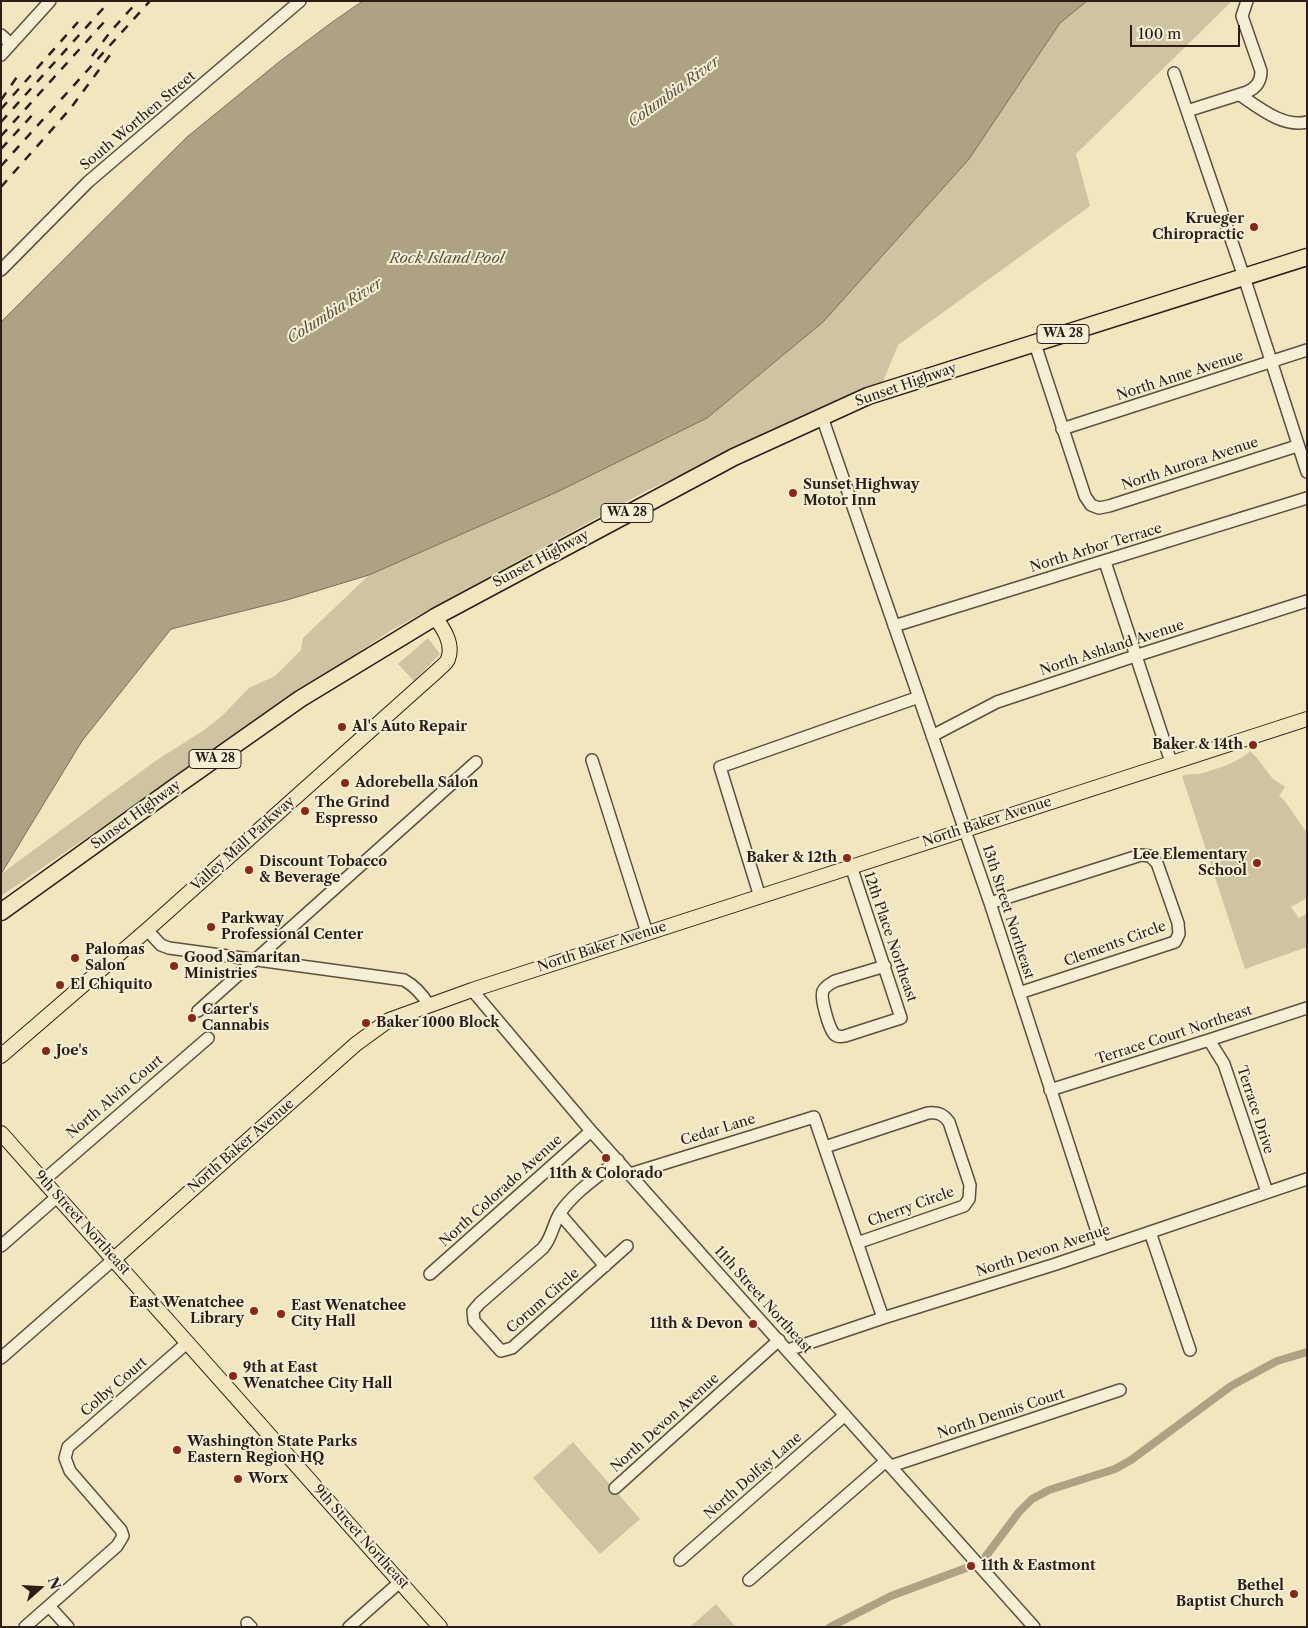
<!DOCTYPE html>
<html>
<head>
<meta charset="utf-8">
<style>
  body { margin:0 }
  #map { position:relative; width:1308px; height:1628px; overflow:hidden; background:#f1e6be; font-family:"Libre Caslon Text",serif }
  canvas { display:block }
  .frame { position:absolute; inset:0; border:2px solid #2b1d17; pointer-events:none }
  .north { position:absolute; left:15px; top:1563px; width:50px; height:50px; -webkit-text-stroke:4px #f6efd5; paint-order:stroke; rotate:71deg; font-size:14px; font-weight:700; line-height:20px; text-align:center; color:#2b1d17 }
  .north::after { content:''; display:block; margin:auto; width:18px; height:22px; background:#2b1d17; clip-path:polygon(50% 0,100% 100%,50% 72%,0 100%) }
  .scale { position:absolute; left:1130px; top:25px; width:110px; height:22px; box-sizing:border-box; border:2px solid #2b1d17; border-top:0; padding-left:6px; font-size:15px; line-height:18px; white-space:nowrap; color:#2b1d17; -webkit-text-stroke:4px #f6efd5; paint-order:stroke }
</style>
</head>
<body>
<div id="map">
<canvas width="1308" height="1628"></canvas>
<div class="frame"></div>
<div class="north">N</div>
<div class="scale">100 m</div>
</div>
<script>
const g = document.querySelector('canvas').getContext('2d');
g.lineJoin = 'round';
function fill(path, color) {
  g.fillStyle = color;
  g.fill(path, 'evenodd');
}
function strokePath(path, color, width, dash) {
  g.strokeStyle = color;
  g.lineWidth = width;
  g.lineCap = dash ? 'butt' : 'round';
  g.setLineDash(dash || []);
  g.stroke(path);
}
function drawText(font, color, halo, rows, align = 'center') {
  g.font = font + ' "Libre Caslon Text",serif';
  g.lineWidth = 4;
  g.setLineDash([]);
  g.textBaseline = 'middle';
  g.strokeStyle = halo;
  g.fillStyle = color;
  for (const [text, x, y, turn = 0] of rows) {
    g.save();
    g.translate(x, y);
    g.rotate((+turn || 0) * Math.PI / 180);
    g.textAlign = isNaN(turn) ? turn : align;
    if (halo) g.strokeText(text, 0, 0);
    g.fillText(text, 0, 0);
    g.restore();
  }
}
fill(new Path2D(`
  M1087 1H1232L1076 154 1090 206 898 345 883 382 646 491 390 631 1 896V874L154 762 204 730 222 716 249 688 275 676 301 650 303 638 369 575 557 492 707 418 823 322 969 159 1060 23Z
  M428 638 440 654 414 681 398 664Z
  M1250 751 1257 758 1273 779 1285 787 1279 796 1284 800 1307 833V898L1291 907 1299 918 1307 913V947L1245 969 1182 776C1188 774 1192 774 1198 774 1210 772 1244 760 1250 751Z
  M573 1442 640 1519 600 1554 533 1478Z
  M716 1604 736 1627H690Z`), '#cfc4a2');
const water = new Path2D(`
  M363 1H1087L1060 23 969 159 823 322 707 418 557 492 369 575 287 600 171 629 82 741 1 874V322L187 137 279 62 331 23Z`);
fill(water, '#aea285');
strokePath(water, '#7a6d59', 1);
strokePath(new Path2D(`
  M986 1556 1019 1512 1032 1499 1049 1490 1115 1469 1131 1460 1231 1386 1277 1361 1307 1352
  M830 1627 891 1596 966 1568`), '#aea285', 8);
const minor = new Path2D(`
  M1 35 11 44
  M1 55 50 1
  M1174 73 1244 277 1307 472
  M1240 95C1258 107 1283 128 1307 122
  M1187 111 1247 92C1256 88 1261 82 1261 71L1244 22 1242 16 1247 1
  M1 270 88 182 300 1
  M1035 344 1085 496 1091 505 1099 508 1109 506 1297 446
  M822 417 990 903 1102 1247
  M1062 429 1307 350
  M1105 562 1171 762
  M894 626 1307 498
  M932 736 997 702 1135 656 1307 601
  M592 760 647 933
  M851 866 901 1018 845 1036C841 1037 837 1037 834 1034 829 1028 820 998 823 991 825 986 830 984 835 981L885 966
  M760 897 720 767 919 697
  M990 903 1141 855 1150 856 1157 863 1178 923 1179 934 1175 942 1019 993
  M147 930 161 945 169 948 404 980C415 986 422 994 429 1005
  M472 990 591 1131 1034 1627
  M198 1011 476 762
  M1209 1040 1224 1064 1267 1192
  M1050 1090 1209 1040 1307 1008
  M825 1147 928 1113C938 1112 943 1114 949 1122L970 1185 969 1199 964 1206 857 1243
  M618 1160C599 1176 574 1192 560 1213 553 1224 552 1238 543 1248L480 1303 473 1311 474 1321 501 1351 512 1348 627 1246
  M630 1174 814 1117 883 1318
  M44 1180 208 1038
  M560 1214 605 1266
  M1150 1232 1190 1350
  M1 1246 58 1196
  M430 1274 591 1131
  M788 1350 883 1318 1056 1264 1307 1179
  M1 1358 114 1259
  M891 1466 1120 1390
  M615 1488 779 1340
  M680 1560 845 1415
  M749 1580 886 1461
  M49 1606 68 1627
  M247 1623 251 1627
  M25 1627 117 1546 123 1536 121 1530 70 1471 65 1458 68 1447 188 1342
  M349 1627 401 1581`);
const major = new Path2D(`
  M1 1056 147 930 437 671C441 667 447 663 448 659 454 644 443 628 435 617
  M1 1133 440 1627
  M114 1259 356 1044 389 1020 472 990 1307 719`);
const highway = new Path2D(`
  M1 912 175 787 300 699 435 617 734 457 868 396 1307 257`);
strokePath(minor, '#5c4f41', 14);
strokePath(major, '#2b1d17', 16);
strokePath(highway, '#2b1d17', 19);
strokePath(minor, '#f6efd5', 11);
strokePath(major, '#f1e6be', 14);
strokePath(highway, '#f1e6be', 16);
strokePath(new Path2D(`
  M92 56 111 31 138 1
  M1 100 21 71
  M1 109 78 22
  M1 122 108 3
  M1 136 105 21
  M1 149 37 110
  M1 166 150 1
  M1 187 70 109 113 51`), '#2b1d17', 2.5, [9, 9]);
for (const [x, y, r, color] of [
  [1254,227,5,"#8f2418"],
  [793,493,5,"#8f2418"],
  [342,727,5,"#8f2418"],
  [1253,745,5,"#8f2418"],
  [345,783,5,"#8f2418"],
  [305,811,5,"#8f2418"],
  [847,858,5,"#8f2418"],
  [1257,863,5,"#8f2418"],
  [249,870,5,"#8f2418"],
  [211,927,5,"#8f2418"],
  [75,958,5,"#8f2418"],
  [174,966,5,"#8f2418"],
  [60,985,5,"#8f2418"],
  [192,1018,5,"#8f2418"],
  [366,1023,5,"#8f2418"],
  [46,1051,5,"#8f2418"],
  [606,1158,5,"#8f2418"],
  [254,1311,5,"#8f2418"],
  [281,1314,5,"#8f2418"],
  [753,1324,5,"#8f2418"],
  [233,1376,5,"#8f2418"],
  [177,1450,5,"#8f2418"],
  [238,1479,5,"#8f2418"],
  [971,1566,5,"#8f2418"],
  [1294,1594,5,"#8f2418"]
]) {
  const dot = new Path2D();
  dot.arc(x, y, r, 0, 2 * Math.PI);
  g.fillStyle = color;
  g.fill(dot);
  strokePath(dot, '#f6efd5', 2);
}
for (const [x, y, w] of [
  [1063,334,52],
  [627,513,52],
  [215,759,52]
]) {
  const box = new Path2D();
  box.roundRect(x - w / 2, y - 9.5, w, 19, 4);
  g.fillStyle = '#f6efd5';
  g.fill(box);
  strokePath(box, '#2b1d17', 1);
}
drawText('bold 12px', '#2b1d17', null, [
  ["WA 28",1063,334],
  ["WA 28",627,513],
  ["WA 28",215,759]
]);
drawText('14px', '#2b1d17', '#f6efd5', [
  ["South Worthen Street",138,121,-40],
  ["North Anne Avenue",1180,376,-18],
  ["Sunset Highway",906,385,-19],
  ["North Aurora Avenue",1190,464,-18],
  ["North Arbor Terrace",1096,548,-17],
  ["Sunset Highway",541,559,-28],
  ["North Ashland Avenue",1112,648,-18],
  ["Sunset Highway",136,815,-36],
  ["North Baker Avenue",987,822,-18],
  ["Valley Mall Parkway",243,844,-42],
  ["13th Street Northeast",1008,912,72],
  ["12th Place Northeast",890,937,71],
  ["Clements Circle",1115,944,-20],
  ["North Baker Avenue",602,947,-18],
  ["Terrace Court Northeast",1174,1035,-18],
  ["North Alvin Court",115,1097,-40],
  ["Terrace Drive",1255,1110,72],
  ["Cedar Lane",718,1130,-17],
  ["North Baker Avenue",241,1146,-41],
  ["North Colorado Avenue",501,1191,-42],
  ["Cherry Circle",911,1207,-20],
  ["9th Street Northeast",82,1223,48],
  ["North Devon Avenue",1043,1251,-18],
  ["11th Street Northeast",763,1300,48],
  ["Corum Circle",543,1301,-41],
  ["Colby Court",114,1387,-41],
  ["North Dennis Court",1001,1414,-18],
  ["North Devon Avenue",665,1423,-42],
  ["North Dolfay Lane",753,1476,-41],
  ["9th Street Northeast",361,1537,48]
]);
drawText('bold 14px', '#2b1d17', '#f6efd5', [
  ["Krueger",1244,219,"right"],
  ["Chiropractic",1244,235,"right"],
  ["Sunset Highway",803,485],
  ["Motor Inn",803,501],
  ["Al's Auto Repair",352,727],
  ["Baker & 14th",1243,745,"right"],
  ["Adorebella Salon",355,783],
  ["The Grind",315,803],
  ["Espresso",315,819],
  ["Lee Elementary",1247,855,"right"],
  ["School",1247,871,"right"],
  ["Baker & 12th",837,858,"right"],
  ["Discount Tobacco",259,862],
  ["& Beverage",259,878],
  ["Parkway",221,919],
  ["Professional Center",221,935],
  ["Palomas",85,950],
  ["Salon",85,966],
  ["Good Samaritan",184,958],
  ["Ministries",184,974],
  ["El Chiquito",70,985],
  ["Carter's",202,1010],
  ["Cannabis",202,1026],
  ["Baker 1000 Block",376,1023],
  ["Joe's",56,1051],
  ["11th & Colorado",606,1174,"center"],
  ["East Wenatchee",244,1303,"right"],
  ["Library",244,1319,"right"],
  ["East Wenatchee",291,1306],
  ["City Hall",291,1322],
  ["11th & Devon",743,1324,"right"],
  ["9th at East",243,1368],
  ["Wenatchee City Hall",243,1384],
  ["Washington State Parks",187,1442],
  ["Eastern Region HQ",187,1458],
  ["Worx",248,1479],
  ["11th & Eastmont",981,1566],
  ["Bethel",1284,1586,"right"],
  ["Baptist Church",1284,1602,"right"]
], 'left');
drawText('italic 15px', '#5f5243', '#f6efd5', [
  ["Columbia River",674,92,-36],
  ["Rock Island Pool",447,259],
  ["Columbia River",335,311,-32]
]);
</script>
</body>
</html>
